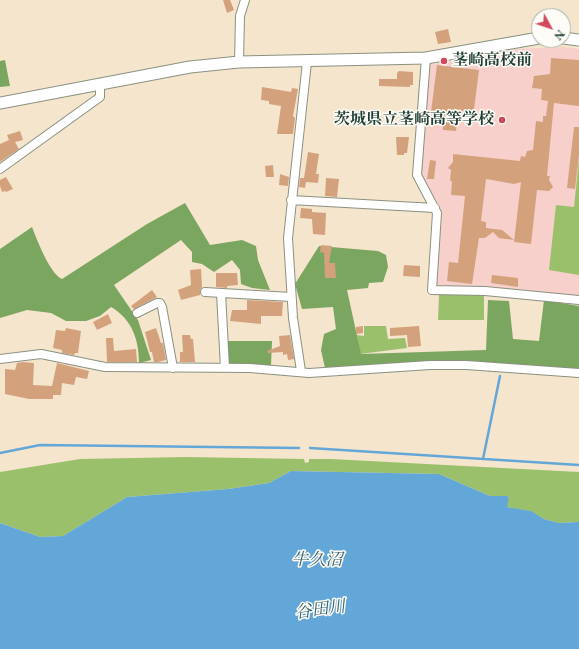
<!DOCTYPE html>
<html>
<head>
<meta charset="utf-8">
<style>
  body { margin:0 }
  #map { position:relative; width:579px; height:649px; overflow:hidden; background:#f5e5cd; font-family:"EB Garamond",serif }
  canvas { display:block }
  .north { position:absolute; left:531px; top:8px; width:40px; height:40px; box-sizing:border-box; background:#fdfcf7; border:1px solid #a4b0a9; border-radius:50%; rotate:130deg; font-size:11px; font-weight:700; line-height:16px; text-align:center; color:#1f3d34 }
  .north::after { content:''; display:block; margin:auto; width:14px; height:18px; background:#d1495b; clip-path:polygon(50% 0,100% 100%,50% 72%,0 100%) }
</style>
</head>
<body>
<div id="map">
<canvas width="579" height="649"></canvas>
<div class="north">N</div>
</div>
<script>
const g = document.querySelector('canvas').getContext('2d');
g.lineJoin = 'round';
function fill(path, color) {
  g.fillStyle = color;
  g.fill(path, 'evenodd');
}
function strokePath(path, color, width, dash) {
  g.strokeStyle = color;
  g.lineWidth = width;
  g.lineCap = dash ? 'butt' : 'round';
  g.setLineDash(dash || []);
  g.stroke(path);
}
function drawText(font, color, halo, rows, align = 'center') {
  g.font = font + ' "EB Garamond","Noto Serif JP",serif';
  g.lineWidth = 3;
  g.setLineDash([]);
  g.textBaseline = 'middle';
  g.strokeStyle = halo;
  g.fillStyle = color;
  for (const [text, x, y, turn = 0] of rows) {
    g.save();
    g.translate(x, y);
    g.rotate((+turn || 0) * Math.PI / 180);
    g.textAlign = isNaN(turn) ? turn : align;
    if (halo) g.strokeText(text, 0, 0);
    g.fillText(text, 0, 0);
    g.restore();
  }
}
fill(new Path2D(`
  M565 47 579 49V296L440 287 437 284 441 208 420 175 430 65 517 49Z`), '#f7d0cb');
fill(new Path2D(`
  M579 159V275L549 270 556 205 574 207Z
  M439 295H484V320H438Z
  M364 326H386L388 339 405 338 407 348 360 354 357 335 364 336Z
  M186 457 304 459 305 463 309 462V459H331L579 472V522L559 523 544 519 530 511 506 507 509 497 507 496H490L439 474 291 471 269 483 228 489 127 497 63 536 40 537 0 523V472L80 459Z`), '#9ac06b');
fill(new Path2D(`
  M5 60 10 86 0 87V61Z
  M185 203 210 245 242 240 256 246 258 260 270 290 252 288 241 284 240 270 232 260 214 272 202 264 192 262V252L181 240 114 285 138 320 151 360 139 363C139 340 132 319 111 307L100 316 86 321H66L51 313 27 310 0 318V249L32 227C37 240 50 274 62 279L147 224Z
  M319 246 378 251 386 255 388 267 383 282 369 283 368 288 347 290 361 354 486 350 488 300 509 301 513 339 539 341 544 300 579 306V370L325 368 321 350 324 334 336 329 333 307 302 309 295 284Z
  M227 341H272L271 365H227Z`), '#7ba65f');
fill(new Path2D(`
  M291 471 439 474 490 496H507L509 497 507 507 531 511 544 519 559 523 579 522V649H0V523L40 537 63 536 127 497 228 489 269 483Z`), '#63a7d8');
strokePath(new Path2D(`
  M310 448 579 465
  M0 453 40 445 299 448
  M483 459 500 376`), '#63a7d8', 2.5);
fill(new Path2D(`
  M223 0H230L234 10 227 13Z
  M448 29 451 42 438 44 435 32Z
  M551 58 579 60V106L554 103 547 176H550L549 180 553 187 549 191 537 190 531 244 514 242 521 182 514 184 486 179 481 221 486 222V228L502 230 514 240 499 238 493 232 485 238H479L472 284 447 281 449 262 458 263 465 196 451 195 452 181H450L451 170 448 168 453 162V154L520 161 521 156 525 157 527 151 533 150 536 121 543 122V116H546L548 101 541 100 542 89 532 88 534 76 550 74Z
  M437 65 479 70 473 117 458 116 456 131 443 130 442 122H436L437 113 431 112Z
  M399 71 413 72V85H410V87L379 86V79H397V73Z
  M262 87 291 92 292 88 298 89 293 116 295 118 293 134H277L281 106 269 104V101L261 100Z
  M574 127H579V155L575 189 567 188Z
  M20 131 23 140 15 142 19 149 0 162V144L9 140 7 135Z
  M396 137H409L407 153H404V155H397Z
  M308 152 319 154 316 174H319L318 183 306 182 305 188 299 187 300 178H304Z
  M430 160 436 161 434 179H427Z
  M273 165 274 177H266L265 166Z
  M280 174 289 177 288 186 279 185Z
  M6 177 13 189 6 192 5 191 2 192 0 186V180Z
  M326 178 339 179 337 197 325 196Z
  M301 208 312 209V212L326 213 325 235 313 234 312 219 300 218Z
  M321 245 332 246 329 263H335L336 278H325L324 253 320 252Z
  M404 265 420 266V277L403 276Z
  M201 269 202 287 200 291V295L181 300 178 290 191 285 190 270Z
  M216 273H237L238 285 227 286V288L216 287Z
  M492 275 518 278V287L491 283Z
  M152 290 157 297 134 309 131 306Z
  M247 300 283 302 282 316H261V324L230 321 232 310H247Z
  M108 314 112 323 97 330 93 322Z
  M363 326V333L356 334V327Z
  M419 326 421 346 408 347 407 335 390 336V328Z
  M66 328 81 331 78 353H75L74 355 62 353V350L53 348 56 330 65 331Z
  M156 328 161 343H163L166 360 158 362H154L152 352H150L145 332Z
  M182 335H190L191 339H193L195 362H180V352H183Z
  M290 335 294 359 288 360 287 354 283 355V352L268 353 267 351 280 346 279 336Z
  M106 338H113L114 351 136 349 137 362H107Z
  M23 362 34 363 33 385 52 386 57 363 89 371 87 379 76 377 74 385 62 383 61 395H53V399H29L5 394V369L15 370 17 363Z`), '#d3a27d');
const street = new Path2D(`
  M426 58 417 175 437 213 432 290 485 291 579 300
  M239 62 240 16 245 0
  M0 169 100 97V83
  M291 200 435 208
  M205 292 291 297
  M221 293 225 368
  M137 313 157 303H160L162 307 173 368
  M0 359 41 354 105 367 250 368 309 373 430 365H466L579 373
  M301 371 293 318 288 238 307 62`);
const secondary = new Path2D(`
  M563 38 579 40
  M0 103 190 67 239 62 426 58 539 38`);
strokePath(street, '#8a9180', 10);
strokePath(secondary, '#8a9180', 13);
strokePath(street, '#fff', 8);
strokePath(secondary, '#fff', 11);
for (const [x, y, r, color] of [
  [444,61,4,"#d1495b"],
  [502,120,4,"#d1495b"]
]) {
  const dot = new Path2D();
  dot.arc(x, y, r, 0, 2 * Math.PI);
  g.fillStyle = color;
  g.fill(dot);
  strokePath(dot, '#fdfcf7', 1.5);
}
drawText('bold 16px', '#1f3d34', '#fdfcf7', [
  ["茎崎高校前",452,61],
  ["茨城県立茎崎高等学校",494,120,"right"]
], 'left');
drawText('italic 17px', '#37626d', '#fdfcf7', [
  ["牛久沼",317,560],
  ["谷田川",320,610,-8]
]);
</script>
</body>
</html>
